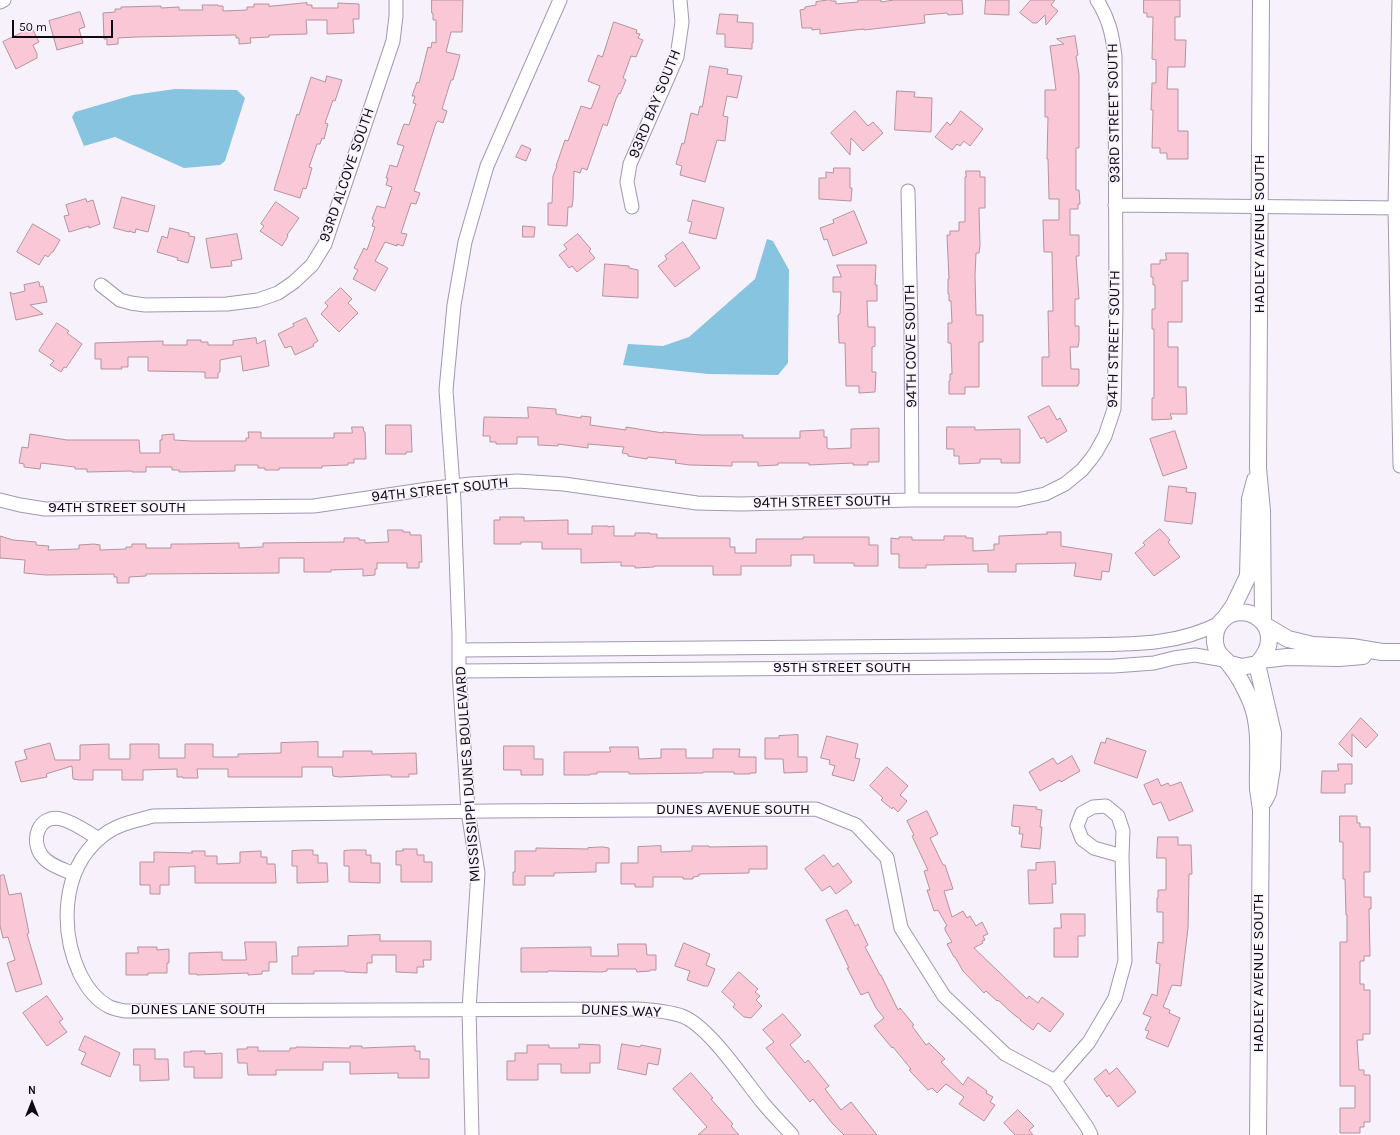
<!DOCTYPE html>
<html>
<head>
<meta charset="utf-8">
<style>
  body { margin:0 }
  #map { position:relative; width:1400px; height:1135px; overflow:hidden; background:#f7f1fc; font-family:Karla,sans-serif }
  canvas { display:block }
  .north { position:absolute; left:12px; top:1083px; width:40px; height:40px; -webkit-text-stroke:3px #f7f1fc; paint-order:stroke; rotate:0deg; font-size:11px; font-weight:700; line-height:16px; text-align:center; color:#0e0912 }
  .north::after { content:''; display:block; margin:auto; width:14px; height:18px; background:#0e0912; clip-path:polygon(50% 0,100% 100%,50% 72%,0 100%) }
  .scale { position:absolute; left:12px; top:20px; width:101px; height:18px; box-sizing:border-box; border:2px solid #0e0912; border-top:0; padding-left:5px; font-size:12px; line-height:14px; white-space:nowrap; color:#0e0912; -webkit-text-stroke:3px #f7f1fc; paint-order:stroke }
</style>
</head>
<body>
<div id="map">
<canvas width="1400" height="1135"></canvas>
<div class="north">N</div>
<div class="scale">50 m</div>
</div>
<script>
const g = document.querySelector('canvas').getContext('2d');
g.lineJoin = 'round';
function fill(path, color) {
  g.fillStyle = color;
  g.fill(path, 'evenodd');
}
function strokePath(path, color, width, dash) {
  g.strokeStyle = color;
  g.lineWidth = width;
  g.lineCap = dash ? 'butt' : 'round';
  g.setLineDash(dash || []);
  g.stroke(path);
}
function drawText(font, color, halo, rows, align = 'center') {
  g.font = font + ' Karla,sans-serif';
  g.lineWidth = 3;
  g.setLineDash([]);
  g.textBaseline = 'middle';
  g.strokeStyle = halo;
  g.fillStyle = color;
  for (const [text, x, y, turn = 0] of rows) {
    g.save();
    g.translate(x, y);
    g.rotate((+turn || 0) * Math.PI / 180);
    g.textAlign = isNaN(turn) ? turn : align;
    if (halo) g.strokeText(text, 0, 0);
    g.fillText(text, 0, 0);
    g.restore();
  }
}
fill(new Path2D(`
  M175 89 237 90 245 98 225 161 220 165 184 168 115 137 84 146 72 117 75 112 133 95Z
  M767 239 773 241 789 270 788 363 778 375 708 374 623 365 628 344 663 346 689 337 755 279Z`), '#86c4e0');
const building = new Path2D(`
  M432 0H463L462 32H451L446 52 460 55 453 80H451L442 109 447 111 443 123 438 121 436 123 414 191 420 193 416 204 411 203 401 233 407 234 403 246 397 244V246L385 242 375 261 388 268 375 291 353 279 358 270 354 268 364 248 367 250 375 227 372 226 374 220 372 219 377 206 385 208 392 187 386 185 388 178H386L390 165 397 167 404 146 397 144 404 124 409 125 416 104 413 103 415 96H412L417 82 419 83 428 47 431 48 432 42 436 43V20H433V13H432Z
  M830 0 831 1H836V4L858 2V0H881V2L894 0H962L963 14 948 15 947 13 924 15 925 23 864 30V29L820 34V29L812 30V28H802L800 10 805 9V7L816 5V2Z
  M986 0H1009V15L985 14Z
  M1031 0H1055L1051 5 1058 11 1046 25 1045 15 1037 23H1033L1020 13Z
  M1144 0H1180V17H1175V40H1186L1185 67H1168L1167 89H1178V131H1188V159H1167V153H1160V148H1152L1153 110H1151L1152 83H1156V60L1152 59 1153 17H1147V13H1144Z
  M307 3V5H312V8H338V3L359 4V19H353L354 33 327 34V20H306L307 34 269 35V37L250 38 251 43 239 44V38H236V35L136 37 118 38V44L107 45V39H104L103 13 115 12V9H121V7L161 6V8L179 7V10H203L202 5H218V6H223V11L247 10V7H254V4H269V6Z
  M80 12 85 27 79 29 83 43 57 50 49 21Z
  M720 14 738 15 737 22 753 23V43H752V49L725 47V34H717Z
  M614 22 637 30 636 33 640 34 638 38 643 40 636 57 631 56 623 78 626 80 620 94 619 93 616 99 607 126 603 124 587 170 582 168 580 173 574 171 573 200 572 207H568L567 226 548 225V203H552L553 176 557 166H556L565 140 568 141 581 106 591 109 600 86 588 81 598 55 602 57Z
  M32 28 39 42 33 45 37 54V58L16 69 3 42Z
  M1075 36 1078 55 1076 56 1079 74V148H1076V190H1079L1080 204H1078V209H1070V235H1079V256H1076L1079 299H1075V326H1079V341L1078 347H1070L1071 369H1079V384H1078V386H1042V357H1049L1048 311H1053L1052 252H1044L1043 220H1059V199H1049L1048 159H1047L1048 117H1045V90H1056L1050 46 1064 44 1057 39Z
  M710 66 728 69 727 74 742 76 737 98 727 96 723 116 728 117 725 141 717 140 705 182 680 175 682 166 676 164 682 143 684 144 691 113 698 115 700 106 702 107Z
  M327 76 342 80 335 101 333 100 325 123 328 124 324 139 322 138 320 144H317L309 167 312 168 306 189 303 188 300 198 274 190 297 114 299 115 311 77 325 82Z
  M897 91 915 92 914 97 932 98 931 132 895 130Z
  M855 111 868 126 873 122 883 133 863 151 851 138 850 155 831 133Z
  M961 111 983 129 970 146 964 141 960 146 957 144 952 150 935 137 947 122 950 125Z
  M522 145 531 149 526 161 516 157Z
  M834 168H850V188H852L851 201 819 199V178H826V172L833 173Z
  M966 171H980V177H985V208H979L980 245 979 253H976L975 276 976 315H983V342H979V387H965V394H949V381H950V374H952L951 343H948V323H952L951 301H949V294H948V279H949L947 235H950V231H959V222H965V177H966Z
  M122 197 155 206 148 232 136 229 135 233 129 231V232L114 228Z
  M86 199 87 202 93 200 100 224 89 228V226L69 232 64 216 69 215 66 205Z
  M693 200 724 208 716 239 689 233 692 222 688 221Z
  M276 202 299 218 287 235 288 236 282 246 260 231 264 226 261 224Z
  M854 211 867 243 833 256 827 239 824 240 820 228 834 223 833 220Z
  M33 224 60 240 53 252H52L48 257 45 255 39 265 17 252Z
  M523 226 535 227 534 237H523Z
  M170 228 189 233V236L195 237 188 263 177 260 178 258 157 252 162 236 167 238Z
  M237 234 242 259 231 261 232 266 211 268 206 239Z
  M578 234 591 249 589 251 595 258 577 272 572 266 569 268 559 255 567 249 564 245Z
  M683 242 700 268 675 287 658 266 667 259 665 256Z
  M1166 253H1188V281H1182V322H1168V347H1178V387H1186L1187 414H1170L1172 419 1152 420V398H1154V329H1152V309H1155V285H1153V277H1151V264H1160V260H1166Z
  M605 264 629 266V268L638 270V298L603 296Z
  M837 265H876L875 285H877V301H867L868 327H875V346L872 347V372H876L875 392 859 393V386H846L845 343H839L838 315 840 314 841 292H833V277H841Z
  M39 282 40 287 43 286 47 302 30 305 43 314 16 320 10 292 13 294 25 291 24 285Z
  M341 288 352 299 348 303 358 313 339 332 321 314 328 306 325 303Z
  M306 318 318 341 313 344 314 346 295 355 291 346 285 348 278 334 294 326 293 324Z
  M57 323 69 331 67 333 82 344 66 368 64 367 61 372 50 365 54 361 39 351Z
  M256 338 257 344 265 340 269 366 243 371 241 356 220 360V372L218 373V378H205V372L148 371V357H128V367H121L122 369H101V359H95V343L163 341V345H187V340H201V342H208V345H233V341Z
  M1049 406 1057 420 1060 418 1067 431 1047 443 1044 437 1041 439 1028 417Z
  M528 407 556 409V414L581 418V416L591 417 590 425 626 430V427L663 433V432L701 435H743V438H800V431L824 430V437H827V448L830 449 851 448V429L879 428V462H868V465H853V463L809 465V463H778V465L758 466V462H732V466L690 465 675 463 676 460 648 457 647 459 628 456V454L622 453 624 447 588 444V448L558 444V446L538 445V437H517V444H496V442H490V436H483L484 417 528 418Z
  M386 425H411L412 452H406V454H386Z
  M352 427H363L364 432H365L366 459H354V463H348V465L322 466V468H279V470H265V468H258V465H235V471L179 472V470H172V467H146V472H132V471L87 472V469H75V467L41 463 40 469 24 467V464L19 463 22 447 28 448 30 434 67 440H139L140 453H160V440H162V435L174 434V440L192 441H246V438H249L248 432H261V438H334V433H352Z
  M947 427H975V430L1020 429V463H1001V459H980V463L959 464V456H954V449H947Z
  M1175 431 1187 468 1163 476 1150 439Z
  M1169 486 1187 488 1186 492 1196 493 1192 524 1165 521Z
  M500 517H524V521L568 520V534H592V526H608V527L614 526V536H635V533H650V534H657V538H730V547H735V553H756V539H803V537H869V545H878V566H854V563H814V555H791V566H741V575H713V566H654V567L635 568V566H621V562L581 563V549H542V542H521V544H494V520H500Z
  M1160 529 1170 540 1168 542 1180 557 1154 576 1135 553 1145 545 1143 543Z
  M388 530H403V532H410V535H421L422 562H419V568H407V563H377V569H375V575L363 576V569L331 570V572H304V558H279V573L146 574V576L129 577V583H117V577H114V574L46 575 24 573 25 560 0 558V536L13 540 36 542V545L49 546 48 550 79 549V545L94 544 100 545V550L126 549V547H132V544H146V548H171V544H186L239 543V548L263 547V543L344 542V538H359V540H365V543L388 542Z
  M1047 532H1061V546L1112 554 1109 572 1102 571 1101 580 1074 576 1076 563 1016 564V572H988V564L926 565V568H899V554H891V538L899 539V537H912V540H944V536H966V538H973V551L994 550V544H999V536L1047 534Z
  M1361 718 1378 735 1366 748 1352 734V757L1339 744Z
  M798 735V757H807V772L784 773 783 759H765V738H779V736Z
  M827 736 858 744 855 758 860 759 854 781 832 775 835 766 829 764 830 760 821 758Z
  M1107 738 1146 751 1137 778 1094 763 1101 742 1105 743Z
  M318 742V757H343V751H372V754L416 753 417 774H409V777H391V775H384L339 777 333 776 332 767H302V777H228V769H197L198 778H183V777H177V769L143 770V780H122V770H93V780H79L73 779 72 766 46 774 47 777 21 782 15 762 27 759 24 750 50 743 55 760H80V745L109 744V759H130V744H159V758H185V744H213V757H238V754L281 753V743Z
  M504 746H534V759H543V775H521V770H504Z
  M610 747H638L639 759 661 758V749H686V758H713V749H740L739 757H756V773H750V774H734V772H703V773L629 774V772H597V774H590V775H564V752H610Z
  M1072 756 1080 771 1061 782 1060 780 1040 791 1029 772 1053 758 1057 764Z
  M1338 764H1352V784H1345V793H1321L1322 771H1338Z
  M887 767 908 786 900 795 907 801 898 812 893 807 892 809 881 800 883 798 870 786Z
  M1158 779 1161 786 1168 783 1170 786 1181 782 1193 811 1169 821 1161 802 1153 805 1144 785Z
  M1014 805 1037 807 1036 809 1042 810 1040 827H1042L1040 849 1021 847 1023 834H1019L1020 827 1012 826Z
  M927 811 938 834 930 838 943 865H945L953 889 944 891 952 917 963 911 967 918 970 916 976 926 982 922 988 934 983 936 985 940 982 941 983 943 974 948 1027 999 1029 996 1038 1003 1042 997 1064 1014 1050 1032 1038 1023 1033 1030 1020 1020H1021L1012 1013 998 1000 997 1001 986 991 984 993 963 971 955 957H954L947 944 952 942 945 930V927L947 926 938 910 934 911 927 890H930L924 871 928 870 912 836 914 835 907 821Z
  M1340 816H1357V823H1360V827H1370V872H1364V897H1371V909H1369L1370 956H1364V961H1360V984H1364V990H1370V1034H1363V1040H1357L1359 1070H1364V1075H1370V1122H1364V1127H1360V1133H1340V1108H1355V1086H1340V942H1347V915H1346L1345 879H1343V842H1340Z
  M1158 837H1178V845H1191L1192 874H1189L1188 928 1181 986 1172 985 1163 1007 1170 1010 1169 1013 1180 1018 1168 1047 1146 1038 1149 1031 1145 1030 1151 1017 1143 1014 1152 994 1157 996 1160 964 1156 963 1158 942 1163 943V912H1157V898H1158V890H1166V858H1157Z
  M661 846V852L692 851V846H709V847L767 846V869H749V873L699 874V876L693 877V879H683V877H653V887H635V884H621V863H638V847Z
  M603 847 609 848V863H596V872L554 873V876H525V885H513V872H515V851H536V848L588 849V848Z
  M403 849H417V855H424V862H432V882H401V865H396V851H403Z
  M303 850H313V855H318V863H327L328 882 297 883V866H292V851Z
  M351 850H366V855H371V863H380V883L349 882V866H344V851Z
  M192 851H205V856H217V864L240 863V852L261 851V857H267V864H275L276 883H195V866L169 867V885H160V894H150V885H140V862H154V852L192 853Z
  M824 855 833 867 838 863 852 882 836 894 830 886 822 891 805 869Z
  M1055 862 1056 884H1052L1053 903 1029 904 1028 870H1036V863Z
  M4 875 9 895 21 893 29 933 27 934 42 984 16 992 7 963 15 960 8 937 3 938 0 926V876Z
  M847 910 855 926 858 924 868 945 865 947 880 975H881L898 1010 900 1008 914 1025 912 1026 926 1045 929 1043 945 1059 941 1062 963 1085 968 1077 987 1091 986 1093 993 1097 990 1102 995 1105 984 1121 959 1104 964 1097 946 1084 937 1093 932 1088 928 1090 909 1070 911 1069 893 1047 892 1048 874 1026 884 1018 876 1008 868 992 861 995 847 968H849L826 920Z
  M1061 914H1085V936H1078V957H1054V928H1061Z
  M380 935V941H431V960H423L424 967H417V973L396 972V955H372V963H367V973L345 972V971H314V974H292V956H298V947L348 946V936Z
  M245 942H276L277 962H269V971H262V974L248 975V973L197 975V974H189V953L222 952V960H246Z
  M684 943 710 954 706 965 715 969 708 986H704L687 980 690 971 675 966Z
  M618 944H646L647 955H656V970H650V971L637 972 636 969H607V971L602 972 548 971V972H521V948L591 947V956H618Z
  M138 947H157V950L169 949V963H167V973H148V975H126V953H138Z
  M739 972 758 989 755 992 760 996 756 1000 762 1006 751 1018 744 1017 733 1007 735 1004 722 992Z
  M47 996 63 1019 59 1022 67 1032 47 1046 23 1013Z
  M783 1014 801 1035 790 1045 805 1063 808 1060 829 1086 825 1089 841 1110 851 1102 877 1135H844L832 1123 813 1099 810 1102 766 1048 774 1042 763 1030Z
  M85 1036 120 1053 110 1077 81 1064 86 1053 79 1050Z
  M579 1044 600 1045V1063H590V1073H561V1064H538V1080H507V1061H515V1053H527V1045H549V1048H579Z
  M622 1044 640 1047 641 1045 661 1049 658 1065 648 1063 646 1075 618 1069Z
  M350 1046H362V1048L415 1046V1051H420V1059H429V1078H398V1073L350 1074V1062H323V1070H276V1075H248L247 1063H238L237 1049H247V1047H258V1051H290V1048H296V1047L350 1048Z
  M134 1049H155V1059H168L169 1080 140 1081V1065H134Z
  M191 1051H205V1054L222 1053V1078H194V1067H184V1052H191Z
  M1117 1068 1136 1092 1118 1107 1109 1095 1107 1097 1094 1079 1106 1069 1109 1074Z
  M691 1073 713 1098 711 1099 733 1124 731 1126 739 1135H698L707 1127 673 1089Z
  M1018 1110 1034 1126 1029 1130 1033 1135H1015L1004 1123Z`);
fill(building, '#fac7d6');
strokePath(building, '#b3939c', 1);
const minor = new Path2D(`
  M1399 0 1395 208 1400 466
  M0 2 4 0
  M908 191 911 324 912 500
  M1115 205 1400 208
  M632 207 627 182 630 164 677 57 682 22 680 0
  M101 285 120 300 131 303 145 305 227 304 258 300 278 293 294 282 312 265 325 244 393 41 396 16V0
  M0 500 20 505 45 509 314 506 435 488 471 484 517 481 564 484 697 503 741 504 912 500H1017L1045 494 1065 484 1082 470 1091 459 1096 452 1105 436 1114 409 1116 308 1115 56C1112 33 1109 19 1097 0
  M460 650 1074 645C1125 644 1174 647 1220 623
  M459 671 1114 666 1154 663 1174 658 1195 655 1224 660
  M74 874C63 869 50 866 42 856 30 841 38 814 61 819 74 822 87 832 99 839
  M1055 1081 1089 1042 1115 998 1125 961 1122 856 1123 831 1118 816 1106 806 1093 807 1082 813 1077 826 1082 839 1094 848 1122 856
  M472 1135 469 1009 478 873 468 812 466 778 459 671V635L454 501 446 390 454 305 465 242 487 166 560 0
  M792 1135C782 1124 772 1114 763 1103 744 1080 709 1026 682 1016 668 1011 652 1010 637 1009L125 1011C120 1010 113 1009 108 1006 95 999 86 986 80 974 60 931 61 871 100 838 116 824 132 822 153 816L489 811 816 809 856 825 887 858 901 928 944 996 1005 1054 1055 1081 1087 1127 1091 1135`);
const tertiary = new Path2D(`
  M1261 0 1258 468 1262 511 1263 621
  M1225 618 1234 605 1248 576 1250 499 1255 480
  M1266 626 1288 639 1313 645 1352 647 1382 652H1400
  M1261 660 1287 657 1339 658 1363 656
  M1230 664 1242 667 1257 664C1293 627 1239 592 1218 626 1215 632 1214 640 1216 647 1218 656 1225 658 1230 665 1239 676 1246 690 1251 702 1262 729 1257 761 1258 789 1259 796 1260 803 1261 810L1258 1135
  M1257 664 1273 733 1272 768 1268 793 1264 801`);
strokePath(minor, '#a397b1', 15);
strokePath(tertiary, '#a397b1', 18);
strokePath(minor, '#fff', 13);
strokePath(tertiary, '#fff', 16);
drawText('15px', '#0e0912', '#f7f1fc', [
  ["93RD BAY SOUTH",655,104,-68],
  ["93RD STREET SOUTH",1114,113,-91],
  ["93RD ALCOVE SOUTH",347,175,-71],
  ["HADLEY AVENUE SOUTH",1260,234,-90],
  ["94TH STREET SOUTH",1114,339,-89],
  ["94TH COVE SOUTH",911,346,-91],
  ["94TH STREET SOUTH",440,490,-6],
  ["94TH STREET SOUTH",822,502,-1],
  ["94TH STREET SOUTH",117,508],
  ["95TH STREET SOUTH",842,668],
  ["MISSISSIPPI DUNES BOULEVARD",468,774,-94],
  ["DUNES AVENUE SOUTH",733,810],
  ["HADLEY AVENUE SOUTH",1259,973,-90],
  ["DUNES LANE SOUTH",198,1010],
  ["DUNES WAY",621,1011,2]
]);
</script>
</body>
</html>
